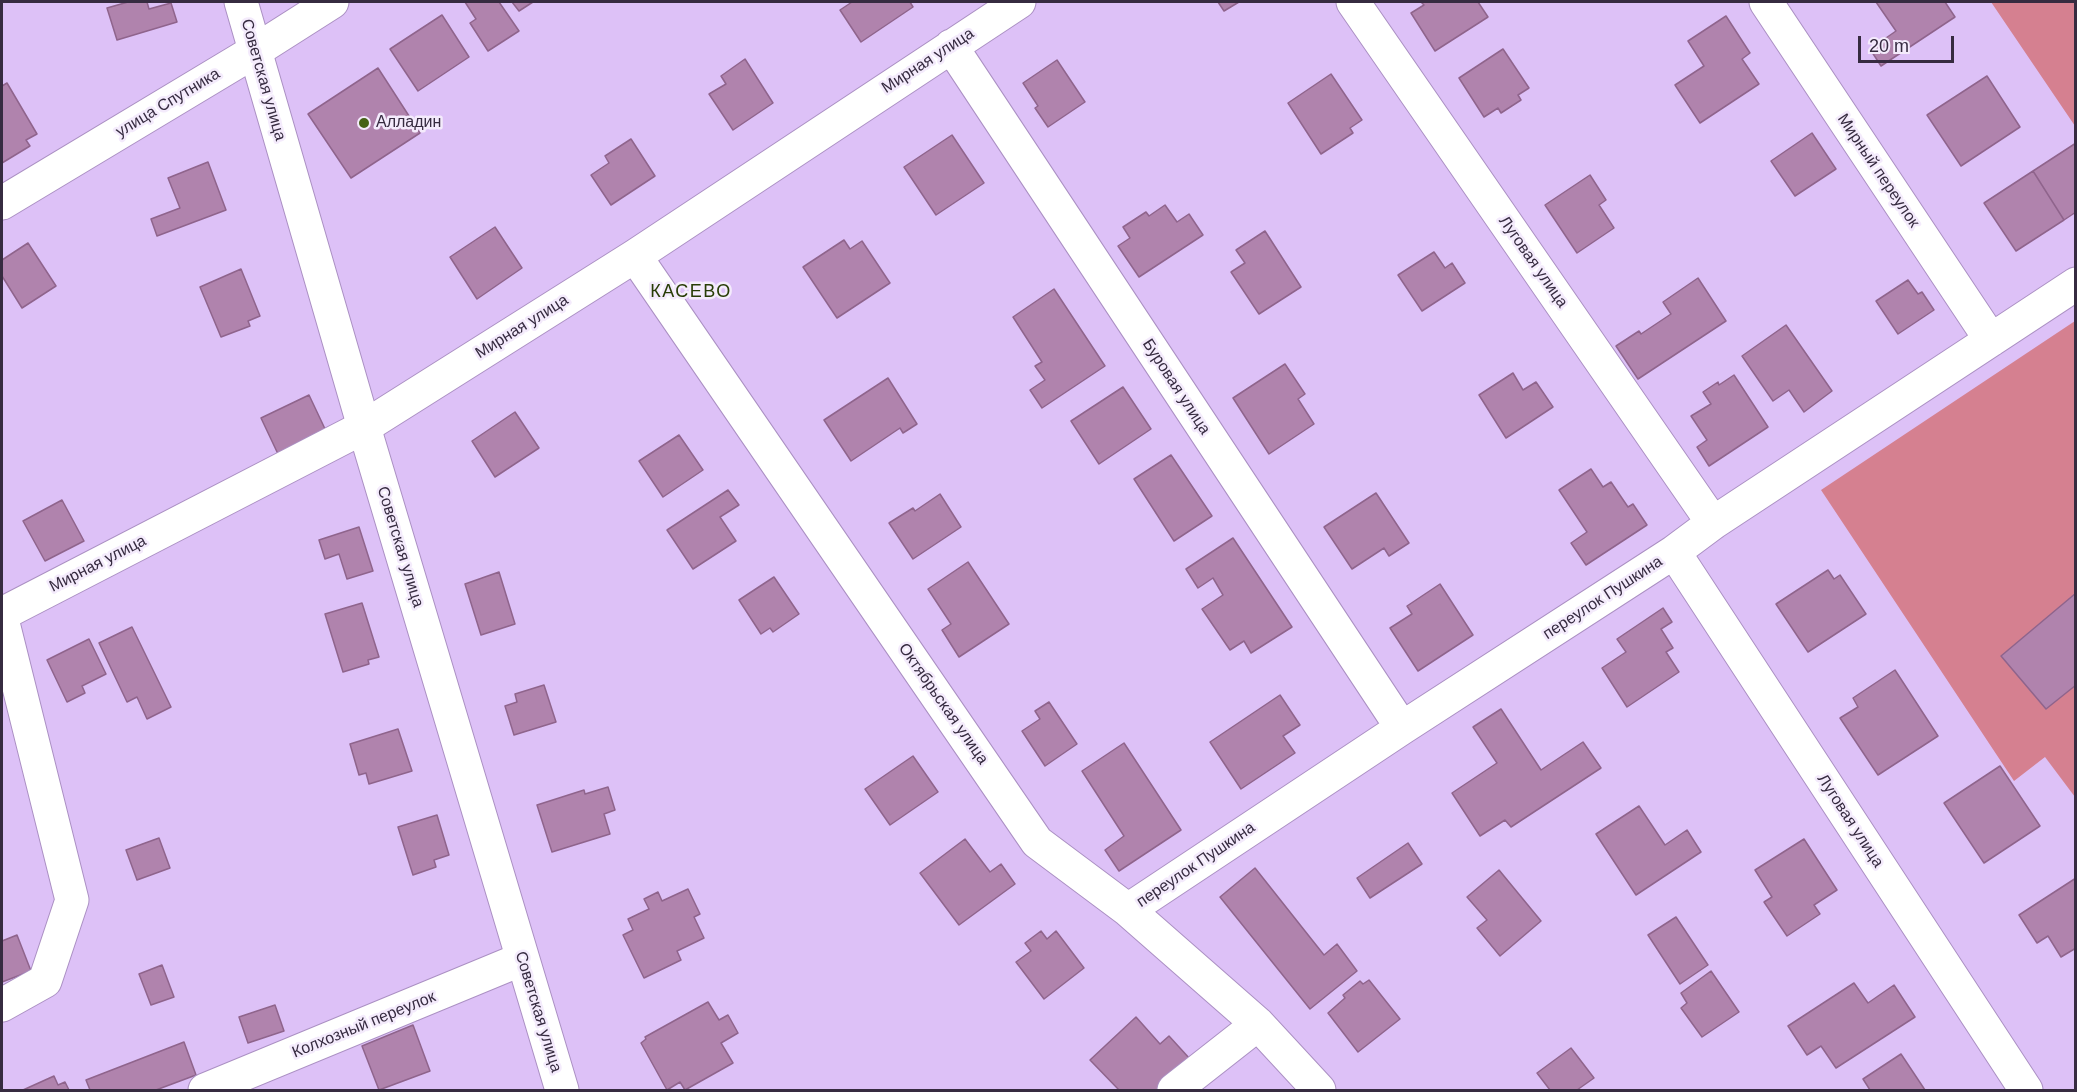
<!DOCTYPE html>
<html>
<head>
<meta charset="utf-8">
<style>
  body { margin:0 }
  #map { position:relative; width:2077px; height:1092px; overflow:hidden; background:#ddc1f7; font-family:Arial,sans-serif }
  canvas { display:block }
  .frame { position:absolute; inset:0; border:3px solid #362b40; pointer-events:none }
  .scale { position:absolute; left:1858px; top:36px; width:96px; height:27px; box-sizing:border-box; border:3px solid #362b40; border-top:0; padding-left:8px; font-size:18px; line-height:21px; white-space:nowrap; color:#362b40; -webkit-text-stroke:4px #f4ebfc; paint-order:stroke }
</style>
</head>
<body>
<div id="map">
<canvas width="2077" height="1092"></canvas>
<div class="frame"></div>
<div class="scale">20 m</div>
</div>
<script>
const g = document.querySelector('canvas').getContext('2d');
g.lineJoin = 'round';
function fill(path, color) {
  g.fillStyle = color;
  g.fill(path, 'evenodd');
}
function strokePath(path, color, width, dash) {
  g.strokeStyle = color;
  g.lineWidth = width;
  g.lineCap = dash ? 'butt' : 'round';
  g.setLineDash(dash || []);
  g.stroke(path);
}
function drawText(font, color, halo, rows, align = 'center') {
  g.font = font + ' Arial,sans-serif';
  g.lineWidth = 5;
  g.setLineDash([]);
  g.textBaseline = 'middle';
  g.strokeStyle = halo;
  g.fillStyle = color;
  for (const [text, x, y, turn = 0] of rows) {
    g.save();
    g.translate(x, y);
    g.rotate((+turn || 0) * Math.PI / 180);
    g.textAlign = isNaN(turn) ? turn : align;
    if (halo) g.strokeText(text, 0, 0);
    g.fillText(text, 0, 0);
    g.restore();
  }
}
fill(new Path2D(`
  M1991 2H2075V126Z
  M2075 321V797L2045 757 2014 781 1821 490Z`), '#d58090');
const building = new Path2D(`
  M128 2H147L149 9 171 3 177 22 117 40 107 8Z
  M465 2H499L519 31 488 51 470 23 476 19Z
  M512 2H533L519 11Z
  M852 2H910L913 7 861 42 840 10Z
  M1218 2H1239L1224 11Z
  M1421 2H1478L1488 17 1435 51 1411 13 1424 5Z
  M1876 2H1945L1955 17 1881 66 1870 49 1896 31Z
  M442 15 469 57 418 91 390 49Z
  M1726 16 1750 53 1742 59 1759 84 1700 123 1675 85 1704 66 1688 41Z
  M1503 49 1529 88 1518 95 1521 100 1501 113 1498 108 1484 117 1459 78Z
  M745 59 773 103 733 130 709 94 726 84 721 76Z
  M1057 60 1085 102 1048 127 1035 108 1038 106 1023 83Z
  M378 68 420 133 351 178 308 114Z
  M1331 74 1362 120 1350 128 1353 133 1321 154 1288 103Z
  M1987 76 2020 127 1961 166 1927 115Z
  M7 83 37 134 26 140 30 146 2 163V86Z
  M1812 133 1836 169 1795 196 1771 161Z
  M952 135 984 183 936 215 904 167Z
  M631 139 655 176 611 205 591 175 609 163 605 156Z
  M2076 143V212L2064 220 2033 171Z
  M208 162 226 210 157 236 151 219 180 208 168 178Z
  M2033 171 2064 220 2016 251 1984 203Z
  M1590 175 1606 200 1599 205 1614 228 1577 253 1545 205Z
  M1165 205 1177 222 1189 214 1203 235 1139 277 1118 246 1130 238 1123 227 1146 212 1149 216Z
  M495 227 522 268 477 299 450 257Z
  M1265 231 1301 287 1259 314 1231 272 1245 263 1236 250Z
  M844 240 850 249 862 241 890 283 837 318 803 267Z
  M28 243 56 286 22 308 2 276V260Z
  M1434 252 1445 268 1452 263 1465 283 1422 311 1398 275Z
  M241 269 260 316 248 321 250 326 221 337 200 287Z
  M1698 278 1726 321 1638 379 1616 346 1639 331 1641 334 1671 314 1663 302Z
  M1908 280 1918 294 1922 292 1934 310 1898 334 1876 301Z
  M1054 289 1105 366 1042 408 1030 390 1045 380 1035 366 1042 362 1013 317Z
  M1786 325 1832 391 1804 412 1789 390 1773 401 1742 356Z
  M1285 364 1305 394 1298 399 1314 424 1269 454 1233 398Z
  M1513 373 1523 390 1536 382 1553 407 1506 438 1479 395Z
  M1734 375 1768 427 1709 466 1697 447 1707 440 1691 416 1711 404 1703 392 1718 382 1719 385Z
  M888 378 917 424 903 433 900 428 851 461 824 420Z
  M1123 387 1151 429 1099 464 1071 421Z
  M309 395 326 431 278 454 261 418Z
  M515 412 539 448 495 477 472 441Z
  M679 435 703 470 663 497 639 461Z
  M1171 455 1212 516 1174 541 1134 479Z
  M1591 469 1603 487 1611 482 1628 507 1633 504 1647 525 1586 565 1571 543 1587 532 1559 490Z
  M728 490 739 505 720 517 736 541 693 569 667 530Z
  M1376 493 1409 543 1389 556 1384 548 1352 569 1324 527Z
  M940 494 961 527 913 559 889 523 913 508 915 511Z
  M62 500 84 541 45 561 23 521Z
  M359 527 373 571 347 579 339 554 325 559 319 540Z
  M1233 538 1292 627 1251 653 1244 641 1230 650 1202 609 1223 595 1213 578 1198 588 1186 569Z
  M968 562 1009 624 959 657 942 630 951 624 928 589Z
  M1828 570 1834 579 1840 575 1866 614 1808 652 1776 604Z
  M499 572 515 624 481 635 465 584Z
  M774 577 799 614 773 632 770 628 761 634 739 600Z
  M1440 584 1473 635 1418 671 1390 628 1412 614 1407 606Z
  M2076 593V685L2046 709 2001 656Z
  M362 603 379 657 368 660 369 664 343 672 325 614Z
  M1663 608 1672 622 1661 629 1673 648 1666 652 1679 672 1627 707 1602 668 1626 652 1617 639Z
  M132 627 171 707 147 719 137 697 127 702 99 643Z
  M89 639 106 674 82 686 85 693 67 702 47 660Z
  M1895 670 1938 736 1878 775 1840 718 1858 707 1853 698Z
  M544 685 556 722 514 735 505 706 517 702 515 694Z
  M1280 695 1300 725 1283 736 1295 753 1241 789 1210 742Z
  M1049 702 1077 744 1045 766 1022 731 1040 719 1035 711Z
  M1501 709 1541 770 1583 742 1601 768 1511 827 1505 820 1480 836 1452 793 1497 763 1473 727Z
  M398 729 412 771 369 784 366 773 359 775 350 744Z
  M1124 743 1181 830 1119 871 1105 850 1124 836 1082 771Z
  M913 756 938 792 890 825 865 789Z
  M2000 766 2040 826 1984 863 1944 803Z
  M608 787 615 810 604 814 610 834 552 852 537 805 584 790 585 794Z
  M1639 806 1665 845 1687 830 1701 852 1636 895 1596 834Z
  M437 815 449 855 434 860 436 867 413 875 398 827Z
  M159 838 170 868 137 880 126 850Z
  M965 839 990 872 1001 864 1015 884 959 925 920 873Z
  M1804 839 1837 890 1814 905 1820 914 1787 936 1764 902 1772 897 1755 870Z
  M1408 843 1422 864 1370 898 1357 878Z
  M1255 868 1324 955 1337 944 1357 971 1310 1009 1220 897Z
  M1499 870 1541 921 1500 956 1477 928 1487 920 1467 897Z
  M2076 878V948L2061 957 2048 936 2037 943 2019 915Z
  M688 889 700 914 694 917 704 938 677 951 681 960 644 978 623 935 633 930 628 919 649 909 644 899 658 892 662 901Z
  M1676 917 1708 965 1680 984 1648 935Z
  M1041 931 1047 939 1056 931 1084 968 1044 999 1016 962 1031 951 1025 943Z
  M17 935 31 971 2 982V941Z
  M162 965 174 997 151 1005 139 974Z
  M1711 971 1739 1012 1702 1037 1681 1008 1687 1003 1681 993Z
  M1369 980 1400 1019 1358 1052 1328 1013 1345 998 1343 995 1360 981 1363 984Z
  M1854 983 1868 1003 1894 985 1915 1017 1836 1068 1821 1046 1807 1055 1788 1026Z
  M708 1002 719 1020 728 1015 738 1033 721 1043 733 1063 685 1090 680 1082 667 1090 641 1043 646 1039 645 1037Z
  M275 1005 284 1031 248 1043 239 1017Z
  M1136 1017 1160 1044 1169 1036 1190 1059 1157 1090H1119L1090 1060Z
  M413 1025 430 1071 379 1090 362 1046Z
  M184 1042 196 1075 156 1090H90L86 1080Z
  M1571 1048 1594 1078 1577 1090H1550L1537 1073Z
  M1901 1054 1925 1090H1870L1863 1079Z
  M54 1076 58 1085 65 1082 69 1090H23Z`);
fill(building, '#b083ad');
strokePath(building, '#8f648c', 1.5);
const street = new Path2D(`
  M1353 2 1713 523
  M1766 2 1991 340
  M951 46 1402 728
  M2 203 255 51 332 2
  M635 256 1037 842 1128 910 1258 1024 1319 1090
  M1674 552 2026 1090
  M2 614 364 427 635 256 1019 2
  M2 619 72 900 45 981 2 1005
  M1128 910 1402 728 1674 552 1713 523 2076 284
  M205 1090 522 959
  M1174 1090 1258 1024`);
const secondary = new Path2D(`
  M241 2 364 427 562 1090`);
strokePath(street, '#ab90c3', 35);
strokePath(secondary, '#ab90c3', 35);
strokePath(street, '#fff', 33);
strokePath(secondary, '#fff', 33);
for (const [x, y, r, color] of [
  [364,123,6,"#456215"]
]) {
  const dot = new Path2D();
  dot.arc(x, y, r, 0, 2 * Math.PI);
  g.fillStyle = color;
  g.fill(dot);
  strokePath(dot, '#f4ebfc', 2);
}
drawText('16px', '#362b40', '#f4ebfc', [
  ["Мирная улица",928,61,-33],
  ["Советская улица",263,80,74],
  ["улица Спутника",168,103,-31],
  ["Мирный переулок",1878,171,56],
  ["Луговая улица",1533,262,55],
  ["Мирная улица",522,327,-32],
  ["Буровая улица",1176,387,57],
  ["Советская улица",400,547,73],
  ["Мирная улица",98,564,-27],
  ["переулок Пушкина",1603,598,-33],
  ["Октябрьская улица",943,704,55],
  ["Луговая улица",1850,821,57],
  ["переулок Пушкина",1196,865,-34],
  ["Советская улица",538,1012,73],
  ["Колхозный переулок",364,1025,-22]
]);
drawText('16px', '#362b40', '#f4ebfc', [
  ["Алладин",376,123]
], 'left');
g.letterSpacing = '1.5px';
drawText('18px', '#283c06', '#f4ebfc', [
  ["КАСЕВО",691,292]
]);
g.letterSpacing = '0px';
</script>
</body>
</html>
